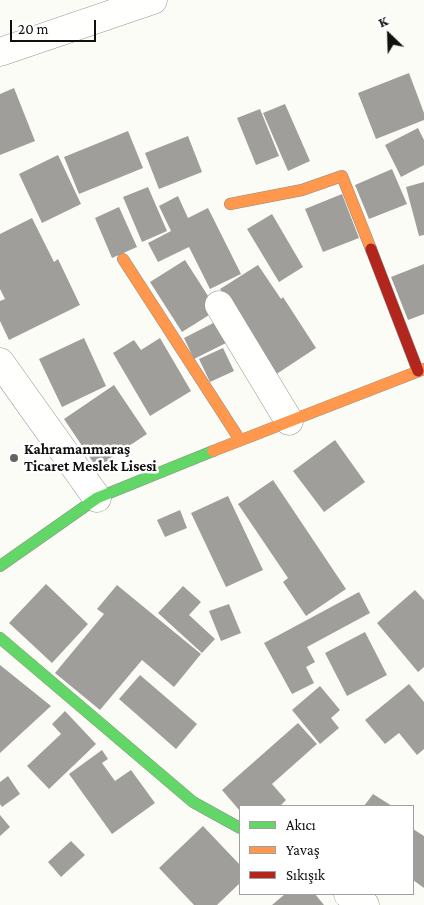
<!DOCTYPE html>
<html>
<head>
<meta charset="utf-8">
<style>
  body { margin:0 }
  #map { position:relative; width:424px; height:905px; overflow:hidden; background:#fcfcf7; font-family:"Crimson Pro",serif }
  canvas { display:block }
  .legend { position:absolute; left:239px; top:805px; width:175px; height:90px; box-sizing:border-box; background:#fff; border:1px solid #9f9f9f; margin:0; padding:6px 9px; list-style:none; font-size:15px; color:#101010 }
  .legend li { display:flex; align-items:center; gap:10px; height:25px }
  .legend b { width:25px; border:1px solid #9f9f9f }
  .north { position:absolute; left:364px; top:10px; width:50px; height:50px; -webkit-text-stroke:4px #fff; paint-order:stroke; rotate:336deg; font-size:14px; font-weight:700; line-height:20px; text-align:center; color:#101010 }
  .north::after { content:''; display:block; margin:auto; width:18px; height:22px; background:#101010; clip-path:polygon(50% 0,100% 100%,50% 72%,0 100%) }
  .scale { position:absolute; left:10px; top:20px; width:86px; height:22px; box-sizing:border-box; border:2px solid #101010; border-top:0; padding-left:6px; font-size:15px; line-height:18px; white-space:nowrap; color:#101010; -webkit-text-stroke:4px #fff; paint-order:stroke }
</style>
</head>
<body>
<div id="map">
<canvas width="424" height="905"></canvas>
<ul class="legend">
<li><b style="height:6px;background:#63d668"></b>Akıcı</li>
<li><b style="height:6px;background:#ff974d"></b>Yavaş</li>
<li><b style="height:6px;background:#b3261e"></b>Sıkışık</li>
</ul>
<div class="north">K</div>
<div class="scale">20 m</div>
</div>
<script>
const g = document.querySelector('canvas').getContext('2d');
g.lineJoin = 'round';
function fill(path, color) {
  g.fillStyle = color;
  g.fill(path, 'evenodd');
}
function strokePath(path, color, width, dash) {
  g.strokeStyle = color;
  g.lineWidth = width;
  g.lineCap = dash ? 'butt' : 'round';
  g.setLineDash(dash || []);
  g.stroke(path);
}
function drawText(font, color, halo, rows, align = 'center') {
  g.font = font + ' "Crimson Pro",serif';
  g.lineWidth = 5;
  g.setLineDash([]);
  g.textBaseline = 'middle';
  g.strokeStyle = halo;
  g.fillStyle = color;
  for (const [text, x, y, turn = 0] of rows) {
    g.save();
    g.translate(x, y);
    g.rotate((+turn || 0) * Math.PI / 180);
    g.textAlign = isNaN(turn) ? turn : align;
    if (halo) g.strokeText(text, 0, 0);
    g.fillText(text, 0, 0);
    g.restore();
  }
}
fill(new Path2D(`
  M409 73 424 113V120L376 139 358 93Z
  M14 88 35 141 0 155V94Z
  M285 104 310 161 288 171 263 113Z
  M260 109 279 156 256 165 237 118Z
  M418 128 424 140V165L401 177 385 145Z
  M128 131 143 168 79 194 64 157Z
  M188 136 202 172 159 189 145 153Z
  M58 155 81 204 42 223 19 174Z
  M392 169 407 204 369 219 355 185Z
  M424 182V235L419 236 406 187Z
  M148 187 167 231 142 242 123 197Z
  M342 194 359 238 323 252 305 209Z
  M178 196 188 218 208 208 241 274 210 289 189 247 158 262 148 243 171 231 159 206Z
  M119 207 137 247 112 258 95 218Z
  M272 214 303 267 279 282 247 229Z
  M32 218 54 262 58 259 80 305 9 340 0 321V301L5 299 0 289V234Z
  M185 260 217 310 182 332 150 282Z
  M424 264V314L408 320 391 277Z
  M258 265 281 299 283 297 316 348 275 375 220 289Z
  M223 318 234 339 194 359 184 338Z
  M84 338 106 386 62 407 39 359Z
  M160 338 191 391 150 416 113 353 134 340 141 350Z
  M223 348 234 371 210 382 199 359Z
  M114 385 147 434 109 459 111 463 99 471 64 419Z
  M335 440 365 482 324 512 293 471Z
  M273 480 346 589 306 616 283 582 288 578 238 504Z
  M228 496 263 570 226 587 191 513Z
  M180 510 187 528 165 537 157 520Z
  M46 584 88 624 52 663 9 623Z
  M117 585 201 654 174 687 142 660 100 710 55 673 104 614 97 609Z
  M183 586 201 602 189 615 215 639 202 653 158 613Z
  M415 590 424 600V667L418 672 377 623Z
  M359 592 370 613 307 647 315 662 306 667 314 683 292 694 264 643Z
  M229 604 241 633 221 641 209 611Z
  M365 632 387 675 347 696 325 653Z
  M0 665 51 706 0 753Z
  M140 675 197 724 176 749 119 699Z
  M409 684 424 702V749L417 755 399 733 385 744 365 720Z
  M320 686 340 710 331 718 339 728 320 744 292 710Z
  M65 711 96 744 49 789 27 766 61 734 52 724Z
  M298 723 317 744 272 784 286 800 280 806H240V811L222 790Z
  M102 750 108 759 102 763 115 781 131 770 155 803 112 834 69 774Z
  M8 776 20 794 2 807 0 804V782Z
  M373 794 392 806H364Z
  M0 815 10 827 0 836Z
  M203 826 240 865V883L217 905H194L159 868Z
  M413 829 424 836V888L413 880Z
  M71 841 85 855 61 877 48 862Z
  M285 894H315L324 905H272Z`), '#a09e9b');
const street = new Path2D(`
  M0 52 153 0
  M219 305 289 421
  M0 362 97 498
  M348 894 365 905`);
const fast = new Path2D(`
  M0 566 97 498 213 451
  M0 638 193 802 240 828`);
const slow = new Path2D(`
  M230 204 302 190 342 176 371 249
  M123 259 240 440
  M213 451 424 369`);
const jam = new Path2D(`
  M371 249 418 371`);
strokePath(street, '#969694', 29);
strokePath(fast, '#8d8d8b', 12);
strokePath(slow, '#8d8d8b', 12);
strokePath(jam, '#8d8d8b', 12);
strokePath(street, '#fffffe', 28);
strokePath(fast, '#63d668', 11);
strokePath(slow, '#ff974d', 11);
strokePath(jam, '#b3261e', 11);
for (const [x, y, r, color] of [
  [14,458,5,"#636361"]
]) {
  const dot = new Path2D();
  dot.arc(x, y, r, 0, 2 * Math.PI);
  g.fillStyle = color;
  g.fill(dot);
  strokePath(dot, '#fff', 2);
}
drawText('bold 15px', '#101010', '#fff', [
  ["Kahramanmaraş",24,449],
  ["Ticaret Meslek Lisesi",24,466]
], 'left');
</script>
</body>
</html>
